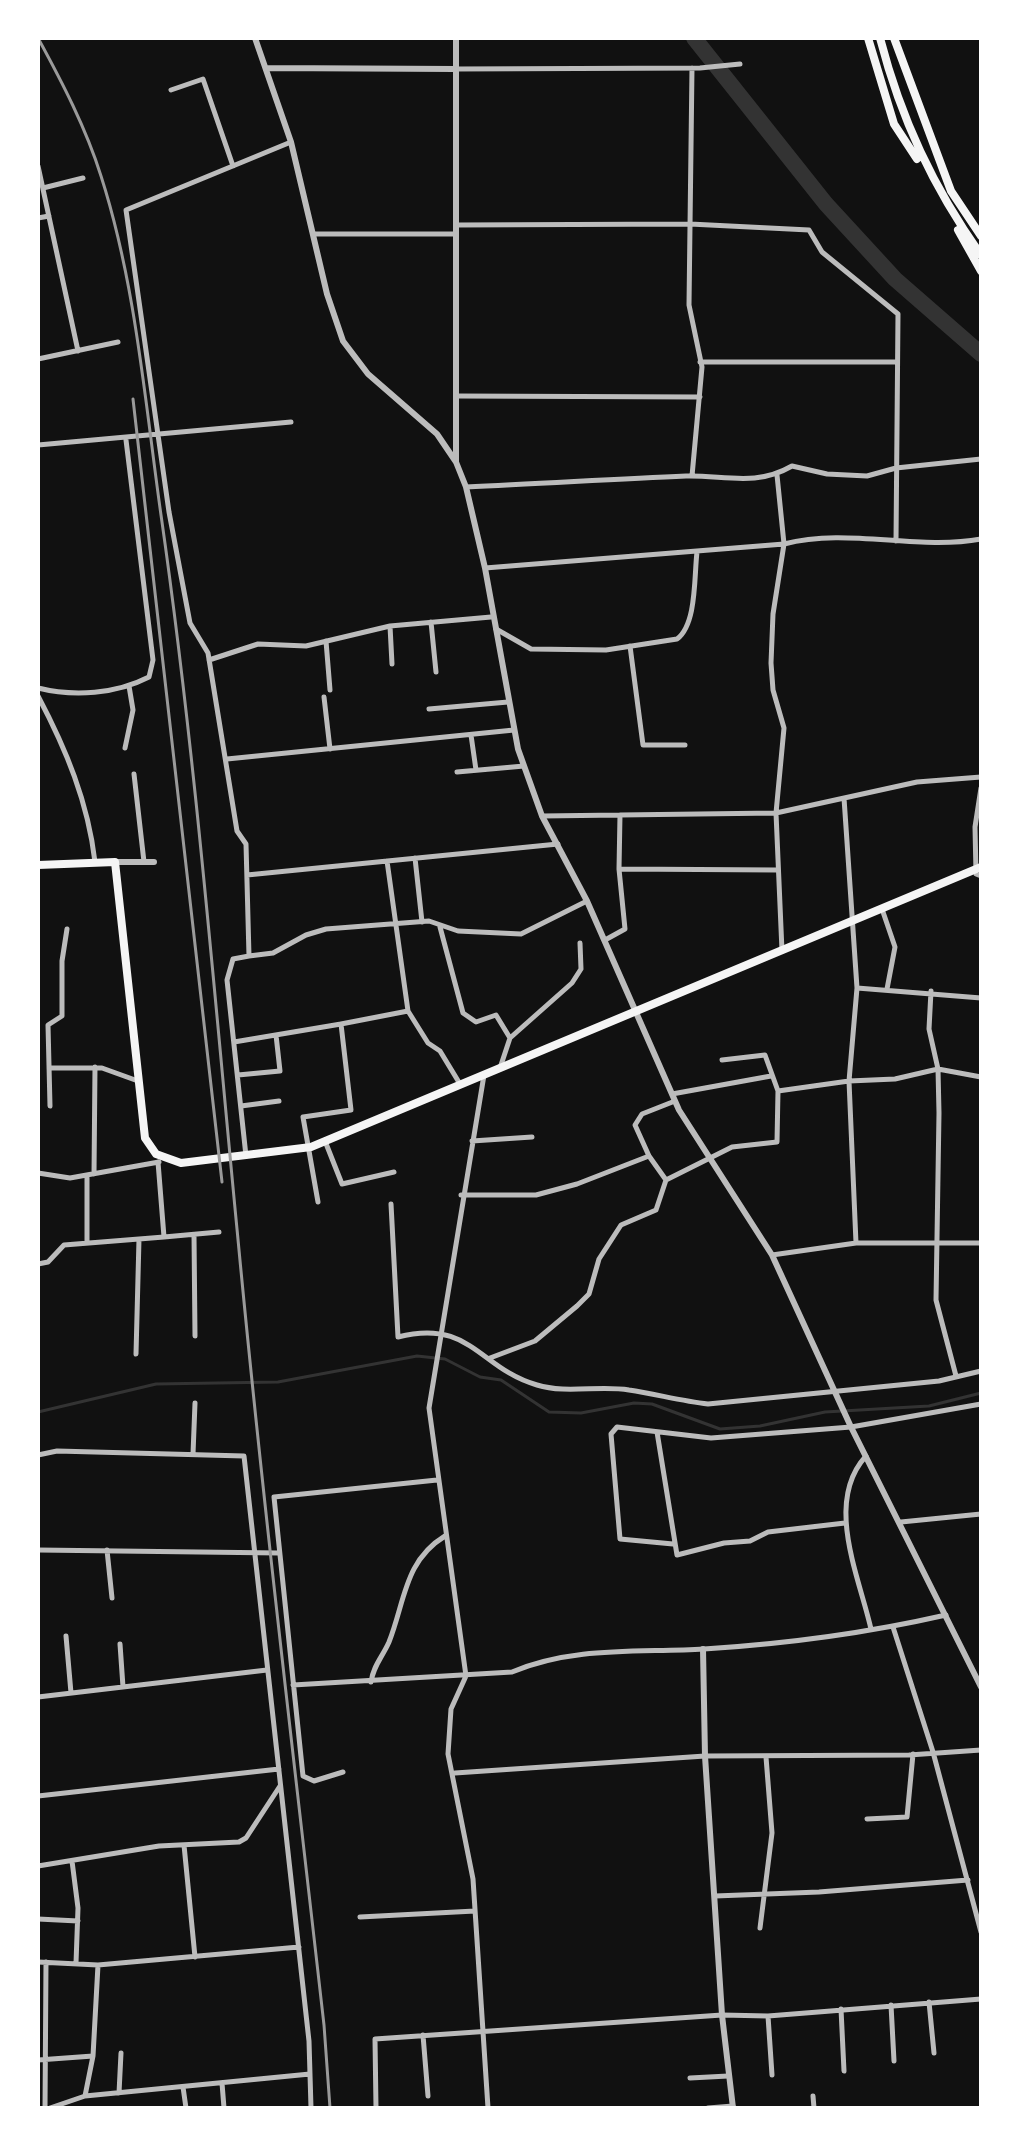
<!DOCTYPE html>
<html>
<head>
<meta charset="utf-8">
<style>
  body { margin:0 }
  #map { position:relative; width:1019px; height:2146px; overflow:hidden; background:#111; font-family:"Titillium Web",sans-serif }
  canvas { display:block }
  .frame { position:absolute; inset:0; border:40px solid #fff; pointer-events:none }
</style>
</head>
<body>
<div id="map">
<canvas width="1019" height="2146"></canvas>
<div class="frame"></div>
</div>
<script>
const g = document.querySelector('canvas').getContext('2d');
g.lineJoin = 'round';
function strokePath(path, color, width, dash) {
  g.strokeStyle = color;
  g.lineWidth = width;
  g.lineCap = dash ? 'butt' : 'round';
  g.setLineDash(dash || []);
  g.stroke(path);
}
strokePath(new Path2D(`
  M38 1412 156 1384 278 1382 417 1356 445 1359 480 1377 501 1380 549 1412 581 1413 634 1403 652 1404 720 1429 760 1426 825 1412 929 1406 981 1393`), '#333', 3);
strokePath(new Path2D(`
  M694 38 826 204 895 279 981 354`), '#333', 16);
strokePath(new Path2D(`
  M692 68 689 305 702 367 692 476
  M455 69 700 68 740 64
  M171 90 203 79 233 166
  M38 166 78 351
  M43 188 83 178
  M38 218 49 216
  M457 225 690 224 809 230 822 252 898 314 896 541
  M314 234H456
  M38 359 118 342
  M700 362H897
  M457 396 700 397
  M38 445 291 422
  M777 475 784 544 773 614 771 663 773 690 784 728 776 813 782 951
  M466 487C539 484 612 479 686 476 724 475 756 487 792 466L827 474 867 476 896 468 981 459
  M485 568 784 544C848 527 916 551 981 539
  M431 622 436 672
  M390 626 392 664
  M496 629 531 649 606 650 677 639C697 624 694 576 697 552
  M326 641 330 690
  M630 646 643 745H685
  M209 660 258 644 306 646 390 626 491 617
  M38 688C74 697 116 694 149 677L153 660 126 440
  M38 696C66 749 88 802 95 862
  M324 697 330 749
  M429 709 508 702
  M471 735 476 770
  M125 748 133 710 129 686
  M227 759 514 730
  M457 772 524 766
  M134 774 144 862
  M981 788 975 827 976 874 981 876
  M844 798 857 988 981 998
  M542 816 776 813 917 782 981 777
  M415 858 422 922
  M387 861 408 1011 428 1043 440 1051 460 1084
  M619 869 777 870
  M247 875 558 844
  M882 909 895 947 887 989
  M440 927 463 1013 476 1022 496 1015 510 1038 500 1068
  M605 940 625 929 619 869 620 815
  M249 956 273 953 306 935 326 929 429 921 458 931 521 934 587 901
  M931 991 929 1029 938 1069 939 1113 936 1300 956 1376
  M341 1024 408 1011
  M510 1038 572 983 581 969 580 943
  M234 1042 341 1024 351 1110 303 1117 318 1202
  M49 1068H102L138 1081
  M238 1075 280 1071 276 1035
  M484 1075 429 1408 466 1676 451 1709 448 1754 473 1879 488 2108
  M778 1091 849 1081 895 1079 938 1069 981 1077
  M672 1094 771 1076
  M50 1106 48 1025 62 1016V961L67 929
  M241 1106 279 1101
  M325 1141 342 1184 394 1172
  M472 1141 532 1137
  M246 1156 227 980 233 959 249 956 246 844 237 831 208 653 190 623 169 512 126 210 291 142
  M649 1156 635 1125 642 1114 675 1101
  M38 1173 70 1178 159 1162
  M94 1174 95 1067
  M461 1195H536L577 1184 649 1156 666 1180
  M391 1204 398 1337C470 1318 480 1369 537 1385 566 1394 600 1385 629 1390 656 1394 681 1401 708 1404L939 1381 981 1371
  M194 1235 195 1336
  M164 1237 219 1232
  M87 1243V1176
  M856 1243 849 1081 857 988
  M772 1255 856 1243H981
  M38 1264 48 1262 64 1245 164 1237 158 1162
  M136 1354 139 1239
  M490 1358 535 1341 577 1306 589 1294 599 1259 621 1225 656 1210 666 1180 732 1147 777 1142 778 1091 765 1055 722 1060
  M657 1432 677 1555 724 1543 750 1541 768 1532 845 1523
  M193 1454 195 1403
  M38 1455 57 1451 244 1456 309 2041 311 2108
  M866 1456C824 1502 859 1576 871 1629
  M901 1522 981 1514
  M673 1544 620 1539 611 1434 617 1427 711 1438 851 1427 981 1404
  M38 1550 279 1553
  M107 1550 112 1598
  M893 1627 933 1752 981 1932
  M66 1636 71 1693
  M120 1644 123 1687
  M371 1682C373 1666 383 1656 389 1642 405 1602 404 1561 445 1536
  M293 1685 512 1672C575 1646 638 1653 704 1649 785 1644 867 1633 946 1615
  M38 1697 267 1670
  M343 1772 314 1781 303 1776 274 1497 437 1480
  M455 1773 705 1756 909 1755 981 1750
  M38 1796 279 1769
  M867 1819 907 1817 913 1754
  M184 1845 195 1957
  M72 1861 78 1908 76 1963
  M38 1866 159 1846 239 1842 246 1838 280 1786
  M715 1896 819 1892 968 1880
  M360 1917 475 1911
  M38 1919 78 1921
  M760 1928 772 1833 766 1757
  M38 1962 98 1965 299 1947
  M929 2002 934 2053
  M891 2005 894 2061
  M841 2009 844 2071
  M768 2016 772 2075
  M423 2035 428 2096
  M38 2060 93 2056
  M690 2078 728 2076
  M222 2083 224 2108
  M183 2087 186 2108
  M119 2093 121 2053
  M85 2096 93 2056 98 1965
  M813 2096 814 2108
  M45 2108 46 1962
  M50 2108 85 2096 310 2074
  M376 2108 375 2039 722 2015 768 2016 981 1999
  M708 2108 733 2106`), '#bcbcbc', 5);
strokePath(new Path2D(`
  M255 38 291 142 327 294 343 341 368 374 437 434 456 462 466 487 485 568 518 749 542 816 587 901 679 1110 772 1255 851 1427 981 1687
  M456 38V462
  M266 68 455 69
  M115 862H154
  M703 1649 705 1756 722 2015 733 2108`), '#bcbcbc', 6);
strokePath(new Path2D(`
  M38 865 115 862 145 1138 156 1154 181 1163 311 1147 981 867`), '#f5f5f5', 8);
strokePath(new Path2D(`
  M868 38 894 124 917 159
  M880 38C901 119 933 187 981 255
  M894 38 951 191 981 236
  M958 230 981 271`), '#f5f5f5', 8);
strokePath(new Path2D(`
  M38 38C62 82 86 128 101 176 136 285 145 402 161 515 195 752 214 991 237 1229 262 1495 294 1760 324 2025L330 2108
  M133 399 222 1182`), '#9a9a9a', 3);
</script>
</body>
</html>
